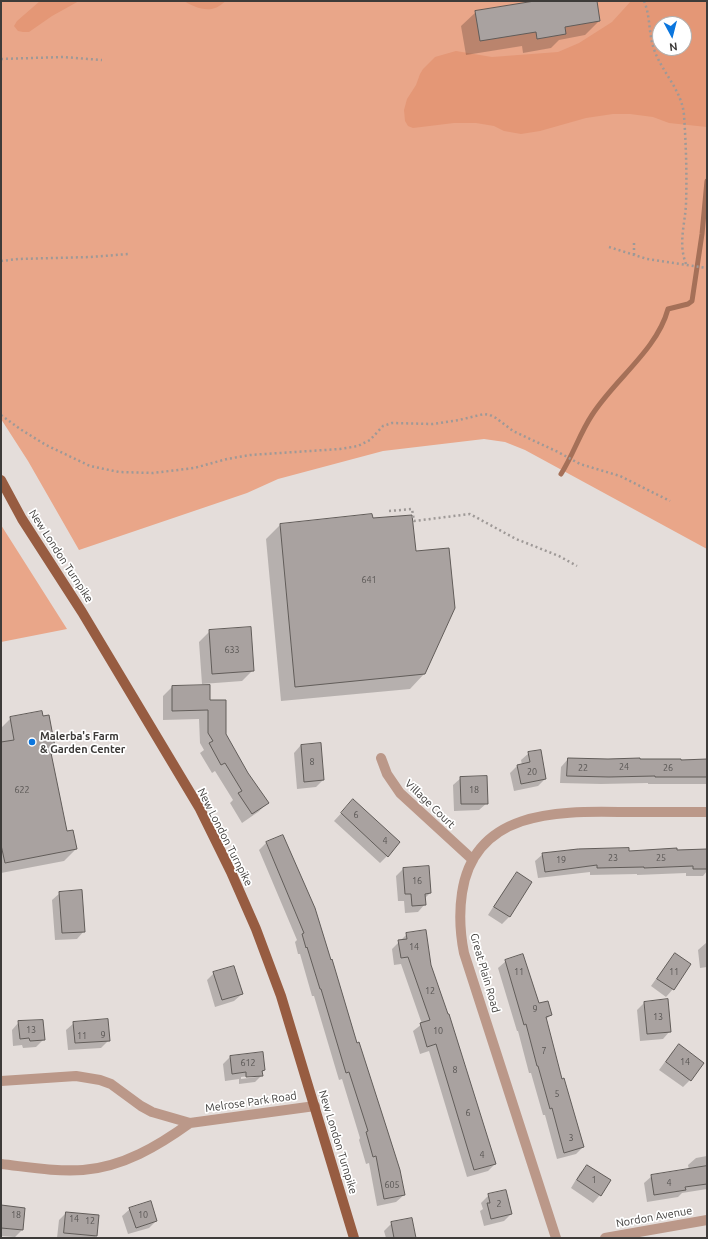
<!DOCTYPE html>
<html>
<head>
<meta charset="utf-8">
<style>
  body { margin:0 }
  #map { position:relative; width:708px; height:1239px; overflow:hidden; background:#e4ddda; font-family:Ubuntu,sans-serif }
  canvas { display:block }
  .frame { position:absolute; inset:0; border:2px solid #3d3b39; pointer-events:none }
  .north { position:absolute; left:652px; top:16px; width:40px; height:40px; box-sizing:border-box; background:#fff; border:1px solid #b1b1b0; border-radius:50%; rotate:173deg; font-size:11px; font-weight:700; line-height:16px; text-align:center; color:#3d3b39 }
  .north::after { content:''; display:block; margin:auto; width:14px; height:18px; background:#0b76de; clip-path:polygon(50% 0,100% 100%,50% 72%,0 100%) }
</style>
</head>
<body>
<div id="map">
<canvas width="708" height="1239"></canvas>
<div class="frame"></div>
<div class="north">N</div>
</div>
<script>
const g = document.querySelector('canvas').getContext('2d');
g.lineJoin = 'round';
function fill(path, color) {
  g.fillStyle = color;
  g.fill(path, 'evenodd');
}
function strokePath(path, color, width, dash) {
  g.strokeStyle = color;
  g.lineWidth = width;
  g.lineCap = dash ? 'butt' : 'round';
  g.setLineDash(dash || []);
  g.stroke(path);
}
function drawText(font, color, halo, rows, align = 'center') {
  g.font = font + ' Ubuntu,sans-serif';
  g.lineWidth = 3.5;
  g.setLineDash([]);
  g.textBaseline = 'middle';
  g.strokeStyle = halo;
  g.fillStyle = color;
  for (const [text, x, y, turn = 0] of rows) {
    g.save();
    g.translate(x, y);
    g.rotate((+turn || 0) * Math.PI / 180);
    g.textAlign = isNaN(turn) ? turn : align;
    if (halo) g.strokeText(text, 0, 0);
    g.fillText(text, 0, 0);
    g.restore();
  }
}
fill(new Path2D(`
  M1 1H707V549L525 450 505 442 484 439 383 451 278 479 247 493 79 550 28 461 1 419ZM660 24H684V48H660Z
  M1 525 67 629 1 642Z`), '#e9a689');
fill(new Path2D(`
  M40 1H79L52 16 29 32H23L18 31 14 26 17 21Z
  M184 1H226C223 3 219 7 215 8 205 12 192 6 184 1Z
  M631 1H707V127L669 123 653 117 630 114H613L586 118 540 131 521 134 504 131 494 126 476 123H454L413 128 408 126 405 121 404 110 407 99 416 85 420 74 423 69 435 57 456 51 492 57 558 52 579 43 612 22ZM660 24H684V48H660Z`), '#e49776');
fill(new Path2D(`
  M541 1H596L599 21 585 35 559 40 551 48 523 53 522 46 466 55 461 26 476 12Z
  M280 525 424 674 410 689 281 701 266 539Z
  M210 631 253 670 242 681 202 684 199 642Z
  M209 686 210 702 225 734 248 774 268 803 258 812 242 823 230 803 233 800 215 771 212 773 200 753 204 750 200 743 199 719 163 720V696L172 687Z
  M11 718 55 751 51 756 66 832 76 849 64 861 1 873V728Z
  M301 745 323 780 316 787 297 789 294 753Z
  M529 753 545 779 538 786 514 791 510 773 517 766 522 765 521 760Z
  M568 759 707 760V784H648V783L601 784 560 783 561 767Z
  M461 778 487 803 479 810 454 811 453 785Z
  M346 808 387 856 380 863 334 821Z
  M266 843 357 1044 404 1195 396 1202 377 1206 369 1163 366 1164 359 1140 360 1138 342 1079 339 1080 314 996H312L300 954H298L295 942 297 940 259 850Z
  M707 850V871L703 876H686V873L637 875V874L590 875V872L538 878 535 861 543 854Z
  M403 869 430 893 425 898V904L418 912 405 913 404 901H398L396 876Z
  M517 874 531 883 509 917 502 924 488 915 510 881Z
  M60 893 84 931 77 939 55 940 52 900Z
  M407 934 430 966 447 1015 495 1164 488 1171 467 1177 429 1051 420 1054 413 1031 422 1024 401 964 394 965 392 949Z
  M706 943H707V967L700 968 698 950Z
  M675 954 673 989 666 997 651 986 668 962Z
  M506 961 539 1005 551 1015 545 1020 561 1080 583 1147 576 1154 557 1159 545 1115H543L531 1073H529L518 1031H517L498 968Z
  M214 973 242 994 234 1001 215 1007 207 980Z
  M644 1003 670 1031 663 1039 640 1041 637 1010Z
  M19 1022 44 1039 36 1047 23 1048 22 1045 13 1046 12 1030Z
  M74 1023 109 1040 101 1048 68 1050 66 1030Z
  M679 1045 690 1080 683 1087 659 1070 672 1052Z
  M230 1057 264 1070 262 1073V1075L255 1082 239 1084V1079L225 1081 223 1064ZM259 1075 257 1077 241 1079V1077Z
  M707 1156V1189L682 1193 678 1197 647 1202 644 1183 652 1176 689 1170 688 1165 696 1158Z
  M588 1166 600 1195 593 1203 571 1188 580 1173Z
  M489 1195 511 1214 504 1221 484 1226 480 1211 483 1209 481 1203Z
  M1 1206 22 1230 15 1237 1 1236Z
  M130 1209 156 1221 149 1228 128 1234 122 1216Z
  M66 1213 96 1236 94 1238H57L59 1220Z
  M392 1223 415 1238H386L384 1231Z`), '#0003');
strokePath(new Path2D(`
  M561 474C573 455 580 433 592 415 615 379 657 350 668 309L688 304 692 301 702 234 707 181`), '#a57058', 5);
const building = new Path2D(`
  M535 1H597L600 21 565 27 566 34 537 39 536 32 480 41 475 11Z
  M372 514 373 518 412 515 416 551 449 548 455 608 425 674 295 687 280 524Z
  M251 627 254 671 212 674 209 630Z
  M210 685V700H226V734L248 773 269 803 252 814 238 793 242 791 225 763 221 765 209 743 213 741 208 733V710L172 711V686Z
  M42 711 43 716 49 715 56 752 51 753 67 831 73 830 77 849 5 863 1 845V742L14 740 10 717Z
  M321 743 324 780 304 782 301 745Z
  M541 750 546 779 521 784 517 765 530 762 528 752Z
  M568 758 608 759 640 758V759H681V760L707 759V777H655V776L609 777 567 776Z
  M487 776 488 804H461L460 777Z
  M353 799 400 842 388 857 341 813Z
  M283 835 315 908 331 960 332 959 357 1043 359 1042 386 1126 400 1170 405 1195 384 1199 376 1156 373 1157 366 1132 368 1131 349 1072 346 1073 321 989H320L307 947 306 948 302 934 304 933 266 842Z
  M629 848V851L677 848V850L707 849V869H693V866L644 868V867L597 868V865L545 872 542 853 578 849Z
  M429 866 431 893 425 894 426 905 412 906 411 894H405L403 868Z
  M517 872 532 882 510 917 494 907Z
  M82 890 85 932 62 933 59 892Z
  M426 930 431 965 448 1014H449L496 1164 474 1170 436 1044 427 1047 420 1023 430 1020 408 957 401 958 398 940 407 939 406 933Z
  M675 953 691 964 674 990 657 979Z
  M523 954 539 1003 548 1001 552 1015 546 1017 562 1079 564 1078 584 1147 564 1153 552 1108 550 1109 538 1066H537L526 1024 524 1025 505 960Z
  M234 966 243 994 222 1000 213 972Z
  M668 999 671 1032 647 1034 644 1002Z
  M108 1019 110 1041 75 1043 73 1022Z
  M43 1020 45 1040 30 1041 29 1038 20 1039 18 1021Z
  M679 1044 704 1063 691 1081 666 1062Z
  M263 1052 265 1070 262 1071 263 1076 246 1077V1072L232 1074 230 1056Z
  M587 1165 611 1180 601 1196 577 1180Z
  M707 1166V1184L685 1187 686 1190 654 1195 651 1175Z
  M506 1190 512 1214 491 1219 487 1203H490L488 1194Z
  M151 1201 157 1221 136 1228 129 1208Z
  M1 1205 25 1208 23 1230 1 1228Z
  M66 1212 99 1215 97 1236 64 1233Z
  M412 1218 416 1238H394L391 1222Z`);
fill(building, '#a9a2a0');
strokePath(building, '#615c59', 1);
strokePath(new Path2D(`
  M644 1C651 17 648 35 655 52 663 73 682 91 684 115 686 145 687 174 686 204 685 225 678 243 686 264
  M1 59 63 57 102 60
  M634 243V255
  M609 247 647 259 707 268
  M1 261 18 259 91 257 128 254
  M1 415 20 429 46 445 90 466 119 472 153 473 194 468 227 459 250 455 340 449 358 446 370 440 383 426 392 423 433 424 459 420 484 414 490 415 496 418 513 431 558 452 580 464 620 476 670 501
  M389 511 412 509 414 521 470 514 516 539 559 556 577 566`), '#9e9997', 2.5, [2, 3]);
strokePath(new Path2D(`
  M381 758 387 774 400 793 473 860
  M1 1081 76 1076 100 1080 111 1084 141 1106 152 1112 190 1123 315 1106
  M1 1164C28 1167 56 1172 83 1170 123 1167 158 1146 190 1123
  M556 1238 464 953C460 933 459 913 462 893 474 811 556 811 619 812 648 812 678 812 707 812
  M605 1238 707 1220`), '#bb9889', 10);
strokePath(new Path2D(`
  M1 480 22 519 82 612 200 809 231 872 256 929 281 996 354 1238`), '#975c41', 10);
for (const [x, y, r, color] of [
  [32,742,4,"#0b76de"]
]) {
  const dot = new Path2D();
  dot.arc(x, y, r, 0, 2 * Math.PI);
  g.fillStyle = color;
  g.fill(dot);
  strokePath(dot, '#fff', 1.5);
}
drawText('9px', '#585553', null, [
  ["641",369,580],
  ["633",232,650],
  ["8",312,762],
  ["24",624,767],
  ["22",583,768],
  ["26",668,768],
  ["20",532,772],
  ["622",22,790],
  ["18",474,790],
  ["6",356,815],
  ["4",385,841],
  ["23",613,858],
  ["25",661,858],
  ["19",561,860],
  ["16",417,881],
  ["14",414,947],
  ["11",519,972],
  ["11",674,972],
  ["12",430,991],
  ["9",535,1009],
  ["13",658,1017],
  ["13",31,1030],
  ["10",438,1031],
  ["9",103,1035],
  ["11",82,1036],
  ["7",544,1051],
  ["14",685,1062],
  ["612",248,1063],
  ["8",455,1070],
  ["5",557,1094],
  ["6",468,1113],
  ["3",571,1138],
  ["4",482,1155],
  ["1",594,1180],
  ["4",669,1183],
  ["605",392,1185],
  ["2",499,1204],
  ["18",16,1215],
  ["10",143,1215],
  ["14",74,1219],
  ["12",90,1221]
]);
drawText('11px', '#3d3b39', '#fff', [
  ["New London Turnpike",61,556,57],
  ["Village Court",430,804,44],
  ["New London Turnpike",225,837,63],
  ["Great Plain Road",485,973,74],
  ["Melrose Park Road",251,1102,-8],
  ["New London Turnpike",338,1142,73],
  ["Nordon Avenue",654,1217,-10]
]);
drawText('bold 11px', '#3d3b39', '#fff', [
  ["Malerba's Farm",40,736],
  ["& Garden Center",40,749]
], 'left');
</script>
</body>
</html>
